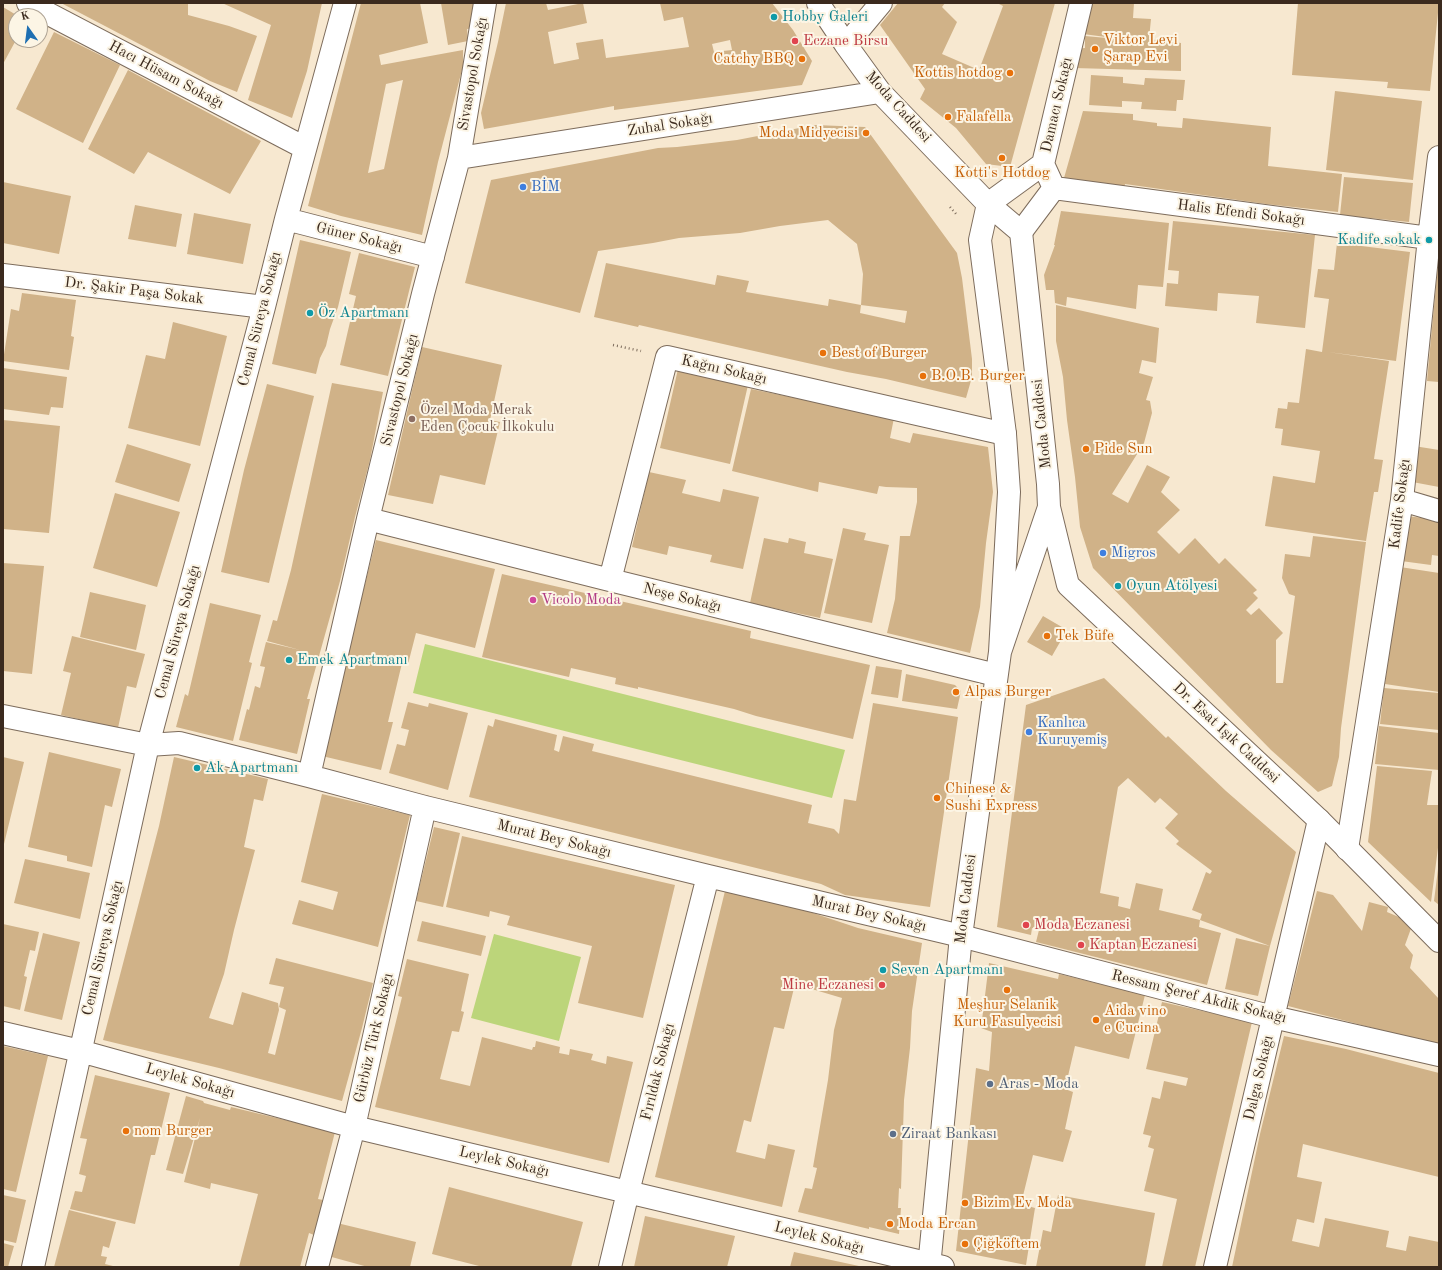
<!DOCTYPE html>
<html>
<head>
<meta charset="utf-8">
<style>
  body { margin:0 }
  #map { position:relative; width:1442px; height:1270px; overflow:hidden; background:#f7e8d0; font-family:"Old Standard TT",serif }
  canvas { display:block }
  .frame { position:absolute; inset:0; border:4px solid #3b2a1e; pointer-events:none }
  .north { position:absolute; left:8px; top:8px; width:40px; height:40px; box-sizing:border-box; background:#fcf5e5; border:1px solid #afa495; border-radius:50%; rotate:346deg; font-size:11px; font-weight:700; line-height:16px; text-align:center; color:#3b2a1e }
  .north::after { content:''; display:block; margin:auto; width:14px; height:18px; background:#1f6fb2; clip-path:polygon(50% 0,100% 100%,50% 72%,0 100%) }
</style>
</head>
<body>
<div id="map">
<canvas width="1442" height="1270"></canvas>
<div class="frame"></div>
<div class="north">K</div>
</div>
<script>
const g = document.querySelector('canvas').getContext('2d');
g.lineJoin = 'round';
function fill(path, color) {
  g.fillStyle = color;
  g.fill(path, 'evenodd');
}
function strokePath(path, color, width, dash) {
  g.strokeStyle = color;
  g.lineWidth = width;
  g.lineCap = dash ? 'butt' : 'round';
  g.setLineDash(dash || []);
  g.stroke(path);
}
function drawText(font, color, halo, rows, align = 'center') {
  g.font = font + ' "Old Standard TT",serif';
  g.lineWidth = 4;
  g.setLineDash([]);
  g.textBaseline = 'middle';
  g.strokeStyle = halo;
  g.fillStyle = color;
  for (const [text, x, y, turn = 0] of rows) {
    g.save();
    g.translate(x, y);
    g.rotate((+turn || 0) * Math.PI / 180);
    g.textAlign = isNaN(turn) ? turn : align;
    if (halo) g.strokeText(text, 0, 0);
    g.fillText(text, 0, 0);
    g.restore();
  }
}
fill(new Path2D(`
  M425 644 845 750 832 798 413 693Z
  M494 934 581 957 559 1041 471 1018Z`), '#bcd57a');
fill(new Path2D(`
  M61 3H188V15L229 26 257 36 237 92 210 81Z
  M222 3H322L307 71 292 118 248 100 271 25Z
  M361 3H420L428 43 379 55 381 65 463 50V66L438 162 422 235 341 216 308 206ZM403 80 384 169 368 173 386 84Z
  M441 3H480L476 28 467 29 468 41 448 45Z
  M506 3H546L548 10 583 3 587 23 548 32 554 64 579 59 576 43 603 39 606 58 689 47 683 17 664 21 660 3H772L793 30 812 61 802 85 614 110V106L484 129 481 113 498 42ZM730 40 732 50 714 52 712 44Z
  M898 3H945L942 7 957 22 942 54 979 70 1003 6 997 3H1055L1010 167 986 164 956 128 920 99 925 89 880 25Z
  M1089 3H1134L1133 18 1151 19 1149 39 1181 43V71L1074 68V49L1085 48V36L1129 40 1083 34Z
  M1298 3H1439L1430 91 1387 88 1388 82 1292 75Z
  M3 7 18 16H16V40L3 64Z
  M54 32 120 65 83 143 16 109Z
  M128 70 261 141 230 194 148 152 134 174 88 149Z
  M1091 75 1123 77V83L1144 85 1145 78 1185 80 1183 100H1177L1176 111 1141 109 1142 102 1122 101V107L1089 105Z
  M1335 91 1422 101 1413 180 1326 170Z
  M1083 111 1133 114V120L1157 123V126L1182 128 1183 118 1271 127 1268 166 1342 174 1338 212 1266 204 1125 184 1124 189 1064 178Z
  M815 125 865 127 957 253 962 278 972 359V377L966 398 886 379 847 372 639 325 638 327 594 317 606 263 715 285 717 275 749 281 746 292 828 306 829 299 861 305 860 313 905 323 907 311 861 305 863 274 857 244 828 220 780 226 740 233 679 238 653 243 598 251 580 313 465 283 491 180 658 148 677 147 737 140Z
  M1344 177 1413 183 1409 222 1340 215Z
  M3 182 71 196 59 254 3 243Z
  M135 205 182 214 176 247 128 239Z
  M1061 211 1169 223 1163 287 1138 285 1136 309 1067 297 1066 306 1055 303 1054 290H1046L1044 275 1055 245H1054Z
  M194 213 251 224 243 264 187 254Z
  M1173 221 1315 235 1305 328 1256 323 1259 296 1218 293 1217 311 1165 306 1167 283 1178 284 1179 271 1168 270Z
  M300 240 351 252 338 307 330 329 326 346 320 358 316 374 272 364Z
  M1337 243 1410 252 1396 361 1328 352 1389 361 1374 459 1383 460 1378 492H1374L1366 541 1265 526 1273 476 1315 483 1320 451 1281 445 1283 429 1275 428 1278 408 1287 409 1288 402 1299 403 1306 349 1322 352 1329 299 1314 297 1318 269 1334 270Z
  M359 253 415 267 388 376 340 365 356 296 349 294Z
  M1438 264 1439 265V382L1427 381Z
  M22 293 76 300 71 336 74 337 69 370 3 361 11 309 19 311Z
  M1056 305 1159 328 1156 363 1142 360 1139 373 1153 377 1146 400 1150 401 1152 413 1144 443 1112 494 1128 503 1147 465 1170 477 1161 492 1180 510 1157 532 1179 554 1195 538 1219 564 1225 558 1257 590 1253 593 1258 598 1246 610 1251 615 1259 608 1283 633 1276 640V683H1283L1295 596 1289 594 1282 578 1285 554 1310 557 1313 536 1366 542 1341 728 1339 757 1332 786 1318 792 1271 750 1093 568 1080 527 1075 477 1067 420 1063 377 1056 341Z
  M173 322 227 336 200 446 128 428 146 355 165 359Z
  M422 347 502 365 490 420 500 422 485 485 440 475 433 504 388 495Z
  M3 368 67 377 63 408 51 407 49 415 3 409Z
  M678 369 748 385 730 464 660 448Z
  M332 383 383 392 370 460 355 517 340 581 307 699H310L297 754 239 740 247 709 249 710 255 686 260 688 265 667 260 666 266 642 300 650 267 641 273 620 277 621 291 570Z
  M267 384 314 396 269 583 221 572 244 470Z
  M751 389 894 418 890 438 910 443 913 433 988 447 993 492 986 543 980 607 970 653 887 633 895 599 900 536H910L917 502V488L886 487 879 486 877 494 819 482 818 492 732 471Z
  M3 420 60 426 49 533 3 529Z
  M127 444 191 464 179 502 115 482Z
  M1414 446 1439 450V487L1407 481Z
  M649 472 686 480 682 493 720 502 723 489 759 497 743 569 710 562 712 555 669 546 667 555 632 547Z
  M115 493 180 512 157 587 93 568Z
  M1407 516 1439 520V556L1432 555 1431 565 1401 561Z
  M843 528 866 533 864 540 889 545 872 623 824 613Z
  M764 538 788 543 789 538 806 542 804 553 833 559 820 618 750 603Z
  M376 540 495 569 475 648 416 633 408 664 402 663 388 722H393L381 770 322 756Z
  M3 563 44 566 32 674 3 671Z
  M1400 567 1439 573V692L1385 684Z
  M502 574 751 631 750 638 870 665 853 739 756 716 734 709 638 687V689L615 684 616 678 571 668 569 677 482 657Z
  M90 592 146 605 136 650 80 637Z
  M210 603 261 615 249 662 252 663 233 741 176 727 185 694 188 696Z
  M1043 616 1067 630 1052 656 1027 642Z
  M72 636 145 654 136 688 127 686 118 728 61 715 71 673 63 671Z
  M876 666 902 670 898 698 871 694Z
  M906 674 955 685 961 691 957 709 902 701Z
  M1104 678 1166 738 1168 736 1226 791 1296 852 1270 946 1258 996 1225 989 1236 938 1270 946 1200 920 1202 914 1192 910 1206 872 1210 874 1212 871 1176 844 1179 841 1165 828 1178 814 1160 798 1155 803 1128 778 1118 787 1100 893 1119 897 1118 906 1130 909 1136 883 1163 889 1159 910 1200 920 1199 927 1221 933 1207 985 1036 942 1039 930 1032 928 1031 935 997 927 1026 705Z
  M1384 688 1439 693V730L1380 724Z
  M408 702 428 707 429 703 468 713 448 790 389 773 397 744 405 746 409 730 401 728Z
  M873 703 958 717 930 907 845 895 821 884 469 797 488 725 493 727 495 719 557 735 554 750 559 752 563 736 594 744 592 751 812 805 808 823 834 829 839 834 844 799 856 801Z
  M1379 726 1439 733V770L1375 764Z
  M49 752 121 769 112 807 105 805 92 867 67 861V856L28 847Z
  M3 757 24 762 4 844 3 843Z
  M174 757 268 779 263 801 254 799 244 847 255 850 234 930 224 974 209 1018 233 1025 242 992 278 1003 279 1010 268 1053 275 1055 286 1010 279 1007 284 987 269 984 276 958 373 983 362 1028 342 1101 219 1068 103 1040 159 826Z
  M1377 766 1432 771 1427 805H1439V840L1431 902 1368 842Z
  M322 794 410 815 378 947 292 924 299 900 333 910 338 892 301 882Z
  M434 827 460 833 443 907 416 901Z
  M462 836 675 885 643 1018 578 1003 592 946 507 925 510 916 490 911 489 917 446 907Z
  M25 859 90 873 80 919 14 903Z
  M1438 869 1439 870V905L1434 901Z
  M725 891 807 911 858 928 922 943 912 1011 910 1048 904 1100 901 1189 899 1188 898 1208H901L899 1234 869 1227V1229L798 1212 805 1188 812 1189 817 1168 813 1167 828 1080 834 1030 842 998 795 984 784 1029 774 1027 751 1122 744 1120 736 1152 765 1159 768 1144 795 1150 782 1207 655 1177Z
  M1317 891 1333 895 1362 931 1369 902 1388 907 1387 912 1413 923 1405 945 1413 955 1410 968 1439 999V1045L1288 1006Z
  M422 921 486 936 481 956 417 941Z
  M3 924 39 932 35 951 30 950 24 976 27 977 20 1010 3 1006Z
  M43 933 80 942 62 1020 24 1011Z
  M407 959 469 974 461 1011 464 1012 459 1032 452 1031 440 1079 470 1086 482 1037 532 1050 533 1047H535L536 1041 560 1047 559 1053 569 1055 570 1049 593 1054 591 1060 606 1064 607 1056 633 1062 609 1163 375 1107 402 997 398 996Z
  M989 963 1058 979 1059 974 1145 995 1129 1059 1075 1046 1065 1089 1073 1092 1065 1129 1072 1131 1063 1162 1033 1155 1021 1204 1035 1208 1026 1265 956 1251 976 1068 989 1071 992 1032 981 1028Z
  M1162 1002 1252 1022 1195 1267H1162L1177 1199 1144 1191 1154 1149 1148 1147 1151 1136 1143 1134 1152 1097 1160 1099 1164 1081 1186 1086 1188 1078 1146 1069Z
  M1284 1036 1346 1049 1439 1073V1177L1303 1144 1297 1177 1322 1182 1314 1223 1297 1219 1292 1241 1319 1247 1325 1218 1389 1231 1386 1247 1406 1251 1409 1236 1439 1242V1267H1232L1260 1134Z
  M3 1046 48 1056 16 1192 3 1189Z
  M95 1075 170 1093 155 1155H151L135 1224 70 1209 75 1191 82 1192 86 1176 79 1174 87 1139 80 1138Z
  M186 1096 203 1101 204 1103 230 1110 231 1107 335 1132 318 1199 323 1200 314 1235 309 1233 300 1267H239L258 1194 211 1183 210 1189 184 1182 200 1118 183 1174 166 1170Z
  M449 1187 583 1222 571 1267H483L432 1254Z
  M3 1195 26 1200 16 1243 3 1240Z
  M1058 1195 1155 1213 1145 1267H1036L1043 1230 1051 1232Z
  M69 1210 116 1222 109 1248 103 1246 101 1256 107 1257 105 1264 117 1267H54Z
  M645 1216 735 1236 727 1267H634Z
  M337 1223 416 1242 410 1267H368L328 1256Z
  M3 1243 14 1246 8 1267H3Z
  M794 1252 859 1266V1267H790Z`), '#d0b288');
const minor = new Path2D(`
  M28 3 305 148
  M818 3 846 45 880 92 988 204 1043 164 1081 3
  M846 45 881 3
  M459 158 880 92
  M1043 164 1054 188 1429 238
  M286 219 433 257
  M1021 232 1054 188
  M3 275 264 307
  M1402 500 1439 511
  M368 519 610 580 996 675
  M610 580 667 357 1005 434
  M3 716 148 745 179 743 309 776 425 807 708 876 961 936 1273 1017 1439 1055
  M309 776 368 519 423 294 459 158 485 3
  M1347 849 1402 500 1429 238 1439 157
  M3 1033 80 1051 354 1127 943 1267
  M33 1267 148 745 264 307 286 219 345 3
  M317 1267 354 1127 425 807
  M610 1267 628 1192 708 876
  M1215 1267 1319 820`);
const tertiary = new Path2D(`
  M1049 507 1068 585 1319 820 1439 941
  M929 1267 961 936 1000 652 1009 492 1005 434 980 240 988 204 1021 232 1048 484 1049 507 1000 652`);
strokePath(minor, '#7d6c5c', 24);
strokePath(tertiary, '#7d6c5c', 24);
strokePath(new Path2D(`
  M950 207 957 215
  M613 345 641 351`), '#7d6c5c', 2.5, [1, 3]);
strokePath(minor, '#fff', 22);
strokePath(tertiary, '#fff', 22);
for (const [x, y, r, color] of [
  [774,17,4,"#0f9aa8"],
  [795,41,4,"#e0444e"],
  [1095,49,4,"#e8710a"],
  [802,59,4,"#e8710a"],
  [1010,73,4,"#e8710a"],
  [948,117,4,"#e8710a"],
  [866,133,4,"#e8710a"],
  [1002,158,4,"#e8710a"],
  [523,187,4,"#3f7fe0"],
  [1429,240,4,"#0f9aa8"],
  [310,313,4,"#0f9aa8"],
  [823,353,4,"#e8710a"],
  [923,376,4,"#e8710a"],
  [412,419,4,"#8d6e63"],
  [1086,449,4,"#e8710a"],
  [1103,553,4,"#3f7fe0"],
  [1118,586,4,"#0f9aa8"],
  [533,600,4,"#d1479c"],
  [1047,636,4,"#e8710a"],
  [289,660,4,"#0f9aa8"],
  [956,692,4,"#e8710a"],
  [1029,732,4,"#3f7fe0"],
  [197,768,4,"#0f9aa8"],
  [937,798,4,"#e8710a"],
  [1026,925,4,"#e0444e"],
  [1081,945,4,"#e0444e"],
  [883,970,4,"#0f9aa8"],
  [882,985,4,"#e0444e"],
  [1007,990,4,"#e8710a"],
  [1096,1020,4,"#e8710a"],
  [990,1084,4,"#5c6f8a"],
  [126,1131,4,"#e8710a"],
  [893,1134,4,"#5c6f8a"],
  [965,1203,4,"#e8710a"],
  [890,1224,4,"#e8710a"],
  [965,1244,4,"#e8710a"]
]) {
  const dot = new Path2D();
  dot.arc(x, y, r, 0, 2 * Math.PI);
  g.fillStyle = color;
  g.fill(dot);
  strokePath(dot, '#fcf5e5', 1.5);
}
drawText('15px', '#0d838f', '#fcf5e5', [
  ["Hobby Galeri",782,17],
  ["Kadife sokak",1421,240,"right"],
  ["Öz Apartmanı",318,313],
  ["Oyun Atölyesi",1126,586],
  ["Emek Apartmanı",297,660],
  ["Ak Apartmanı",205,768],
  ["Seven Apartmanı",891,970]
], 'left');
drawText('15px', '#c56008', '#fcf5e5', [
  ["Viktor Levi",1103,40],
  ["Şarap Evi",1103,57],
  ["Catchy BBQ",794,59,"right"],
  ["Kottis hotdog",1002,73,"right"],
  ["Falafella",956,117],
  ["Moda Midyecisi",858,133,"right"],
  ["Kotti's Hotdog",1002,173,"center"],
  ["Best of Burger",831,353],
  ["B.O.B. Burger",931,376],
  ["Pide Sun",1094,449],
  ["Tek Büfe",1055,636],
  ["Alpas Burger",964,692],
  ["Chinese &",945,789],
  ["Sushi Express",945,806],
  ["Meşhur Selanik",1007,1005,"center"],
  ["Kuru Fasulyecisi",1007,1022,"center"],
  ["Aida vino",1104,1011],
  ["e Cucina",1104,1028],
  ["nom Burger",134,1131],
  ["Bizim Ev Moda",973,1203],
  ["Moda Ercan",898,1224],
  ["Çiğköftem",973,1244]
], 'left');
drawText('15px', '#be3a42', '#fcf5e5', [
  ["Eczane Birsu",803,41],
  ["Moda Eczanesi",1034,925],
  ["Kaptan Eczanesi",1089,945],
  ["Mine Eczanesi",874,985,"right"]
], 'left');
drawText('15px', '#3b2a1e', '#fcf5e5', [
  ["Sivastopol Sokağı",473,74,-80],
  ["Hacı Hüsam Sokağı",166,75,28],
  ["Damacı Sokağı",1057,105,-77],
  ["Moda Caddesi",898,107,48],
  ["Zuhal Sokağı",670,125,-9],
  ["Halis Efendi Sokağı",1241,213,7],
  ["Güner Sokağı",359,238,14],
  ["Dr. Şakir Paşa Sokak",134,291,7],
  ["Cemal Süreya Sokağı",260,319,-76],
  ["Kağnı Sokağı",724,370,13],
  ["Sivastopol Sokağı",400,390,-76],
  ["Moda Caddesi",1042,424,-96],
  ["Kadife Sokağı",1400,504,-83],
  ["Neşe Sokağı",682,598,14],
  ["Cemal Süreya Sokağı",178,632,-75],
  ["Dr. Esat Işık Caddesi",1226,733,43],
  ["Murat Bey Sokağı",554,839,14],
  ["Moda Caddesi",966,899,-83],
  ["Murat Bey Sokağı",869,914,13],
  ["Cemal Süreya Sokağı",103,948,-77],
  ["Ressam Şeref Akdik Sokağı",1199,997,14],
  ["Gürbüz Türk Sokağı",374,1038,-77],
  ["Fırıldak Sokağı",658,1072,-76],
  ["Dalga Sokağı",1259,1078,-77],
  ["Leylek Sokağı",190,1081,16],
  ["Leylek Sokağı",504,1162,13],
  ["Leylek Sokağı",819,1238,14]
]);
drawText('15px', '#366cbe', '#fcf5e5', [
  ["BİM",531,187],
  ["Migros",1111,553],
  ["Kanlıca",1037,723],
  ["Kuruyemiş",1037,740]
], 'left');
drawText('15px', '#785e54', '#fcf5e5', [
  ["Özel Moda Merak",420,410],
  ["Eden Çocuk İlkokulu",420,427]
], 'left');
drawText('15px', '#b23c85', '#fcf5e5', [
  ["Vicolo Moda",541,600]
], 'left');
drawText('15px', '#4e5e75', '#fcf5e5', [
  ["Aras - Moda",998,1084],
  ["Ziraat Bankası",901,1134]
], 'left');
</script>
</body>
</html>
